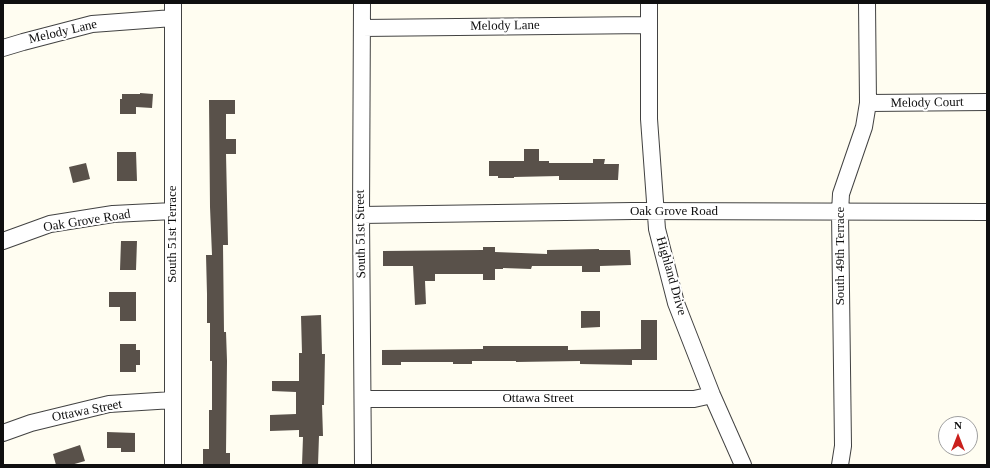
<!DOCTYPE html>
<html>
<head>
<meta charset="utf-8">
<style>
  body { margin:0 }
  #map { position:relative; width:990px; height:468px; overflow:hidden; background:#fffdf1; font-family:Georgia,serif }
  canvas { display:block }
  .frame { position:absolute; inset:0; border:4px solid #0f0f0f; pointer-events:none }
  .north { position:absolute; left:938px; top:416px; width:40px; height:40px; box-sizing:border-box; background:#fff; border:1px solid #9f9f9f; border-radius:50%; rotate:0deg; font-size:11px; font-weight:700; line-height:16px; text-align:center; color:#0f0f0f }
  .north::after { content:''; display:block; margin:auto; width:14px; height:18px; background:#ca201c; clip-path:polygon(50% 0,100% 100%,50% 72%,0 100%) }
</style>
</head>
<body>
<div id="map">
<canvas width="990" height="468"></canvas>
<div class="frame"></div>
<div class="north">N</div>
</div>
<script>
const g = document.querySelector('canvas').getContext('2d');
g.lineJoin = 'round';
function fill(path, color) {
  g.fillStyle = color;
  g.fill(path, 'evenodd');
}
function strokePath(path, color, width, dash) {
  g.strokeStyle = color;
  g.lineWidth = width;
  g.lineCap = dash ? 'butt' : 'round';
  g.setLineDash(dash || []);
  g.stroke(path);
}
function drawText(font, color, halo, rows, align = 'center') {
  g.font = font + ' Georgia,serif';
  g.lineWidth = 4;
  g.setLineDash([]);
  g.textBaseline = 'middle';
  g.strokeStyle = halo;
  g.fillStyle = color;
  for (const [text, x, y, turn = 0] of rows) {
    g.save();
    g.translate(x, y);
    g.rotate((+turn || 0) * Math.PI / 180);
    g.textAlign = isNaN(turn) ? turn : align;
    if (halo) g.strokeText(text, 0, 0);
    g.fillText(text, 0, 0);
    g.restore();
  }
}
fill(new Path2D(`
  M140 93 153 94 152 108 136 107V114H120V99H122V94H140Z
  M209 100H235V114H226V139H236V154H226L228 245H223L224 332H226L227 361 226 453H230V465H203V449H209V410H212V361H210V323H207V294L206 255H212L210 207Z
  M524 149H539V161H549V163H593V159H605L604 164H619L618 180H559V176L514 177V178H498V176H489V161H524Z
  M117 152H136L137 181H117Z
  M86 163 90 179 73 183 69 167Z
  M121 241H137L136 270H120Z
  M483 247H495V252L547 254V250L599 249V250H630L631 265 600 266V272H582V266H532L531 269 503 268V269H495V280H483V274H435V281H425L426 304 415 305 413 266H383V251L483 250Z
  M109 292H136V321H120V307H109Z
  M581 311H600V327L581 328Z
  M321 315 322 354H325L324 405H322L323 436H319L318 465H302L303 437H299V430L270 431V415L296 414V392L272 391V381H299V353H302L301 316Z
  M641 320H657V360H632V365L580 364V361L516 362V361H472V364H453V362H401V365H382V350L483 349V346H568V350L641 349Z
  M120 344H136V350H140V365H136V372H120Z
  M107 432 135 433V452H121V448H107Z
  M80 445 85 461 71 465H56L53 454Z`), '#59514a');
const street = new Path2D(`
  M173 3V465
  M362 3 361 215 363 465
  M649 3V119L657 229 676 303 712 395 743 465
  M362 28 649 25
  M3 48 23 42 92 24 173 18
  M868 103 987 102
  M361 215 633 211 987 212
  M3 241 50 224 113 214 173 211
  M363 399H694L712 395
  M3 433 31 423 109 404 173 400
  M840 465 843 446 840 212 841 194 864 127 868 103 867 3`);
strokePath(street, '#424242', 18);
strokePath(street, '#fff', 16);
drawText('13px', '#0f0f0f', '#fff', [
  ["Melody Lane",505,26,-1],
  ["Melody Lane",63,32,-13],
  ["Melody Court",927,103,-1],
  ["Oak Grove Road",674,212],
  ["Oak Grove Road",87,221,-9],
  ["South 51st Terrace",173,234,-90],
  ["South 51st Street",361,234,-91],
  ["South 49th Terrace",841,256,-90],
  ["Highland Drive",671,276,74],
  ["Ottawa Street",538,399],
  ["Ottawa Street",87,411,-11]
]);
</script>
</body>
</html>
